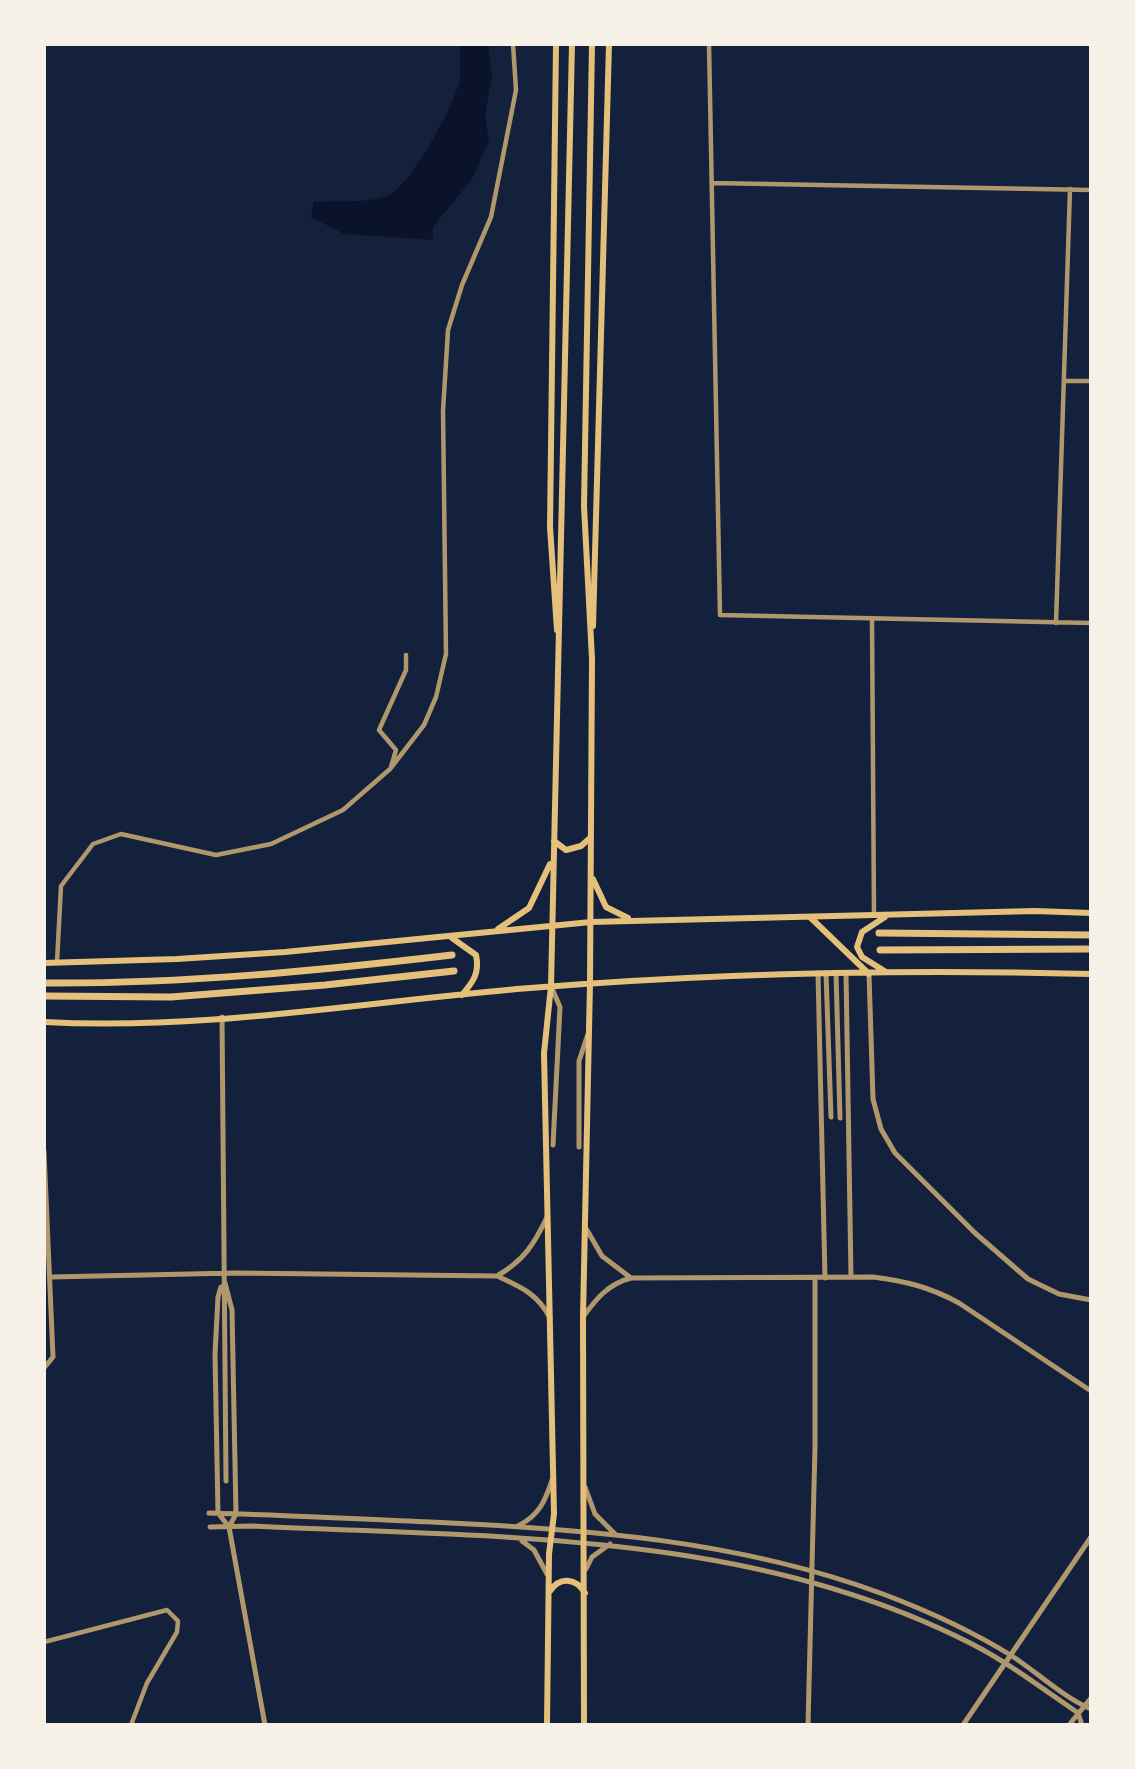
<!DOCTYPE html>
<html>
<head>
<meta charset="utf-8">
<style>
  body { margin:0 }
  #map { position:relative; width:1135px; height:1769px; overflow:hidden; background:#14213d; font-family:"Noto Serif",serif }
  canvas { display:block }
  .frame { position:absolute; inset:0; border:46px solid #f6f1e7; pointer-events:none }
</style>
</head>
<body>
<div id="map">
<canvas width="1135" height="1769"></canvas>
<div class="frame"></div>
</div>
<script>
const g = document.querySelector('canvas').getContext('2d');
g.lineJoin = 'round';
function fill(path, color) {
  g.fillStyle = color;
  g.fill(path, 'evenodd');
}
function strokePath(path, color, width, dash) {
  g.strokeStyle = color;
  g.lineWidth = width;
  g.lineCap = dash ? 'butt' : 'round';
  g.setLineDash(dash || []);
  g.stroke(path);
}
fill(new Path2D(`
  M462 44H488L492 76 485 115 489 141 472 179 433 227V240L344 234 311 217 314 202C337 200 369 204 389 195 410 186 459 99 460 76 461 64 458 57 462 44Z`), '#0b132b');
strokePath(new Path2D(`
  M709 44 720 615 1091 623
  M712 183 1091 190
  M1064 381H1091
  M872 618 874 915
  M1056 623 1070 189
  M391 767 396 750 379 730 406 670V655
  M57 962 61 886 93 844 121 834 216 855 271 844 343 810 390 769 424 725 436 697 446 654 443 411 448 330 462 285 491 217 516 90 513 44
  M44 1642 167 1610 178 1621 177 1632 147 1683 131 1725`), '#b1986c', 4.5);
strokePath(new Path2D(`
  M818 973 825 1278
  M826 973 831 1117
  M836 973 840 1118
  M846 973 851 1277
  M869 974 873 1099 881 1129 895 1153 975 1233 1028 1279 1059 1294 1091 1300
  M551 986 560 1007 553 1145
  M222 1017 226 1481
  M579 1147V1061L588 1034
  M44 1151 53 1357 44 1368
  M587 1230 602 1256 631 1278
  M497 1276C523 1261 534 1245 547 1217
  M51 1277 235 1273 497 1276C521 1287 538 1294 550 1318
  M225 1283 232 1310 236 1514 229 1527
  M221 1287 218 1297 215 1354 218 1513 229 1527 265 1725
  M583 1317C596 1299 608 1284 631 1278L873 1277C905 1281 930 1287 959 1303L1091 1391
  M585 1487 595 1514 615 1534
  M209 1513C283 1515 357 1519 431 1522 584 1529 738 1540 883 1594 928 1611 972 1631 1012 1656 1038 1673 1063 1697 1091 1709
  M518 1526C539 1515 545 1502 552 1480
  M210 1527 253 1526C495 1538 750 1530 972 1644 1009 1663 1043 1689 1078 1713L1082 1725
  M522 1541 534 1550 547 1574
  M586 1569 592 1557 610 1544
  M808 1725 815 1447V1278
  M963 1725 1091 1537
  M1069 1725 1091 1698`), '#b1986c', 5);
strokePath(new Path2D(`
  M550 1591C560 1576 576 1578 585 1593
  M547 1725 549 1554 554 1514 544 1053 551 986
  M584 1725 583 1317 590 983`), '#e5c07b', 6);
strokePath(new Path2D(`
  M556 44 550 527 557 630
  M593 626 609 44
  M554 841 566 850 581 846 590 838
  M593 879 606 907 628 918
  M885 917 862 932 857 947 862 957 886 972
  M811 918 869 974
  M498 929 529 908 550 864
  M452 938 476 955C480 973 473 982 462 995
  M44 963 177 959 285 952 591 922 1035 911 1091 913
  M590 983 592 659 584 506 592 44
  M551 986 572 44
  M44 1022C207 1031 368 1001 530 988 716 973 904 969 1091 974`), '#e5c07b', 6);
strokePath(new Path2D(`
  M879 933 1091 935
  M880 950 1091 949
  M44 983C181 984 316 971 452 955
  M44 996 171 997 325 985 454 971`), '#e5c07b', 7);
</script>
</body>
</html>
